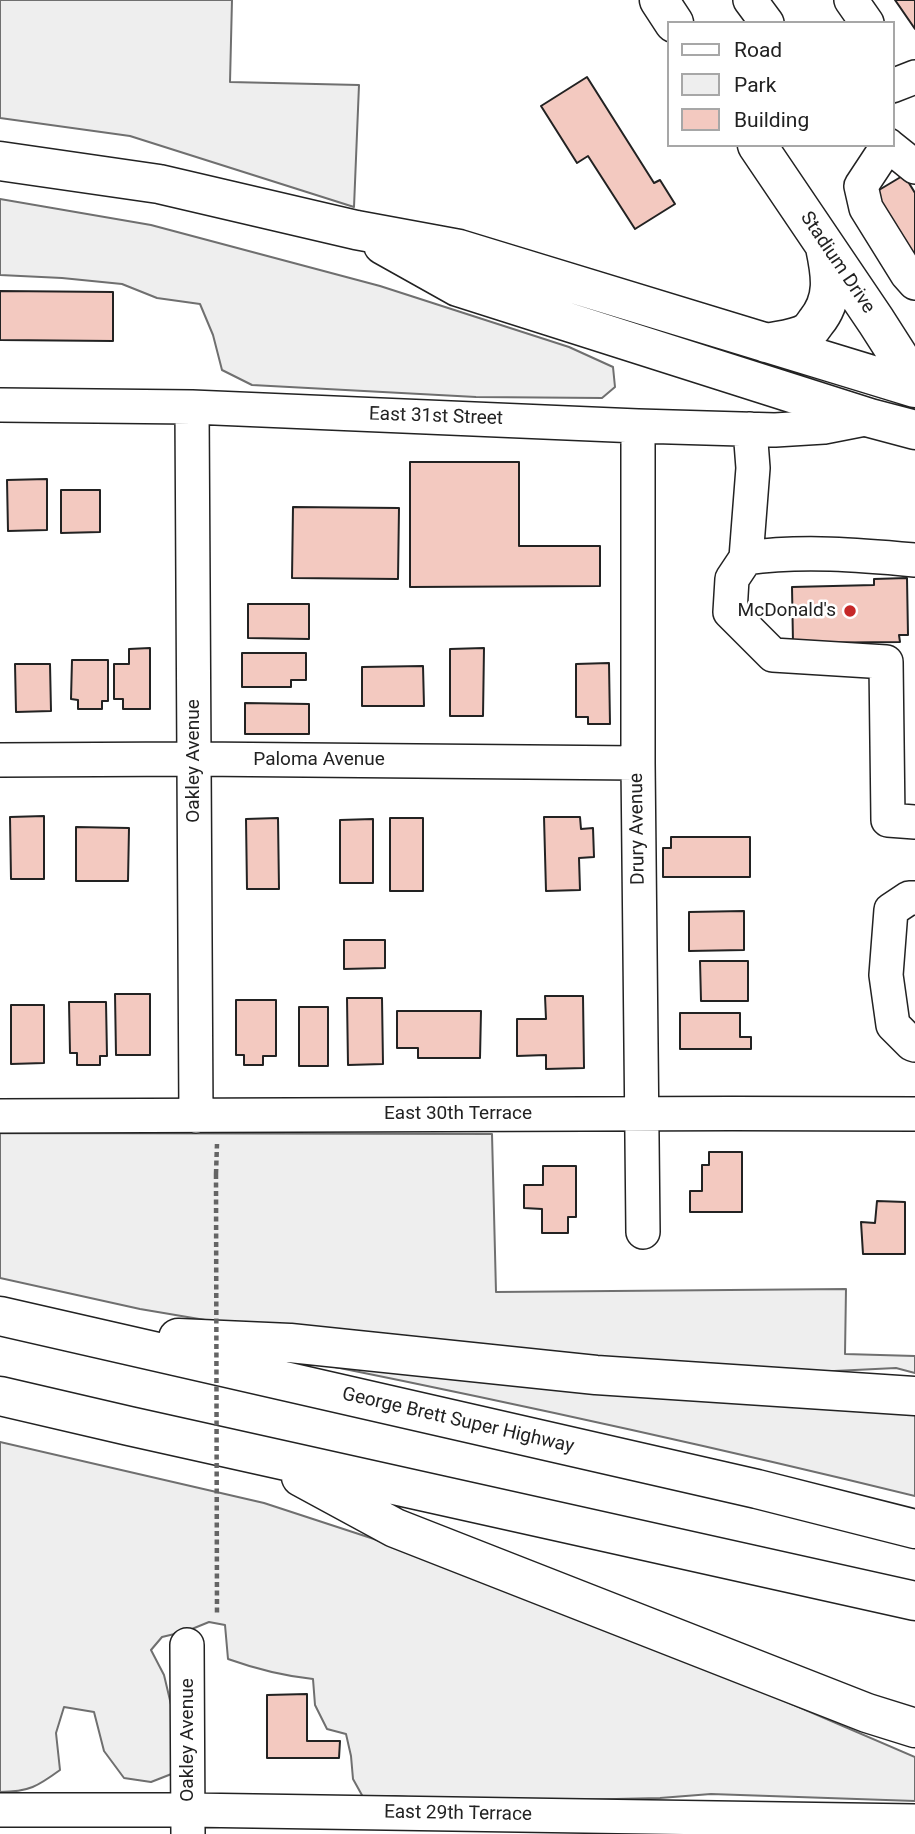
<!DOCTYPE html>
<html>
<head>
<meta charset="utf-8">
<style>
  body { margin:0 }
  #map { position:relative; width:915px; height:1834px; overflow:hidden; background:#fff; font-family:Roboto,sans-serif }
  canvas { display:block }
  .legend { position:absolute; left:667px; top:21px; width:228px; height:126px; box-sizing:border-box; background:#fff; border:2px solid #a7a7a7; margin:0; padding:9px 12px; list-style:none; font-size:21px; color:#222 }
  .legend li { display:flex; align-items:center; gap:14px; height:35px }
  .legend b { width:35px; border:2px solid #a7a7a7 }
</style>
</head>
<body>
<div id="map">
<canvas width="915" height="1834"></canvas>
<ul class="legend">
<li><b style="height:9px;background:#fff"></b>Road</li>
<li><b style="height:19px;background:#eee"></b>Park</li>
<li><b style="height:19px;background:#f3c9c0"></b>Building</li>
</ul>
</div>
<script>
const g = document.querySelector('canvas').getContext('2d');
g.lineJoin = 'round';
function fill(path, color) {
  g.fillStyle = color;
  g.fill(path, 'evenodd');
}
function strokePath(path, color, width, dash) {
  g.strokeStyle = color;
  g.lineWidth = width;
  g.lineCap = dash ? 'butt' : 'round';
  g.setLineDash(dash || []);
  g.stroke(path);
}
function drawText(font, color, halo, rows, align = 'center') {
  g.font = font + ' Roboto,sans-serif';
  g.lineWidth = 5;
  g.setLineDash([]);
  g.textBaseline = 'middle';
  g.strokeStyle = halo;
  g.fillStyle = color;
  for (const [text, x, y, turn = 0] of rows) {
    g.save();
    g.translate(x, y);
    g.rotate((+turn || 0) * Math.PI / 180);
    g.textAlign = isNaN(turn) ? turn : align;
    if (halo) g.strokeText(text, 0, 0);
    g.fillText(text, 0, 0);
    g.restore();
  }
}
const green = new Path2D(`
  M0 0H232L230 82 359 85 354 207 130 136 0 118Z
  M0 199 151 225 380 286 569 347 613 367 615 387 602 398 476 397 252 385 222 370 213 335 200 304 157 298 122 284 62 278 0 275Z
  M0 1133 492 1134 496 1292 846 1289 845 1354 915 1356V1373L896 1368 793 1373 282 1333 140 1309 0 1278Z
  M325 1365 915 1410V1496C719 1448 523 1405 325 1365Z
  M0 1442 264 1503 374 1539 687 1659 915 1757V1801L711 1794 660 1798 572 1800H447L395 1796 363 1797 353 1779 351 1756 346 1734 327 1729 315 1705 313 1679C284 1676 256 1669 228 1659L225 1625 209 1622 187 1631 162 1637 151 1650 164 1675 178 1734 174 1773 151 1782 124 1778 104 1751 94 1712 64 1707 56 1733 60 1770C38 1786 29 1792 0 1792Z`);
fill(green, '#eee');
strokePath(green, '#6f6f6f', 2);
const building = new Path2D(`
  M895 0H915V29Z
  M587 77 654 183 660 180 675 204 635 229 588 156 577 163 541 106Z
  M904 175 915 193V260L874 193Z
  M0 291 113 292V341L0 340Z
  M410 462H519V546H600V586L410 587Z
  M47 479V530L8 531 7 480Z
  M61 490H100V532L61 533Z
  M293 507 399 508 398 579 292 578Z
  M907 578 908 635H899L900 642 793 643 792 587 874 585V579Z
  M248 604H309V639L248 638Z
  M150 648V709H123V699H114V664H129V649Z
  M484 648 483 716H450V649Z
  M242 653H306V680H291V687H242Z
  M72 660H108V701H102V709H78V700L71 699Z
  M609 663 610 724H588V717H576V664Z
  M15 664H50L51 711 16 712Z
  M423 666 424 706H362V667Z
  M245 703 309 704V734H245Z
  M44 816V879H11L10 817Z
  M544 817H580L581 829 593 828 594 857 579 858 580 890 546 891Z
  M278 818 279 889H247L246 819Z
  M390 818H423V891H390Z
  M373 819V883H340V820Z
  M76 827 129 828 128 881H76Z
  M671 837H750V877H663V848H671Z
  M744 911V950L689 951V912Z
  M344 940H385V968L344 969Z
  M700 961H748V1001H701Z
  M115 994H150V1055H116Z
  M545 996H583L584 1068 546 1069V1055L517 1056V1019H546Z
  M347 998H382L383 1064 348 1065Z
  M236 1000H276V1056H263V1065H244V1055H236Z
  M69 1002H106L107 1056H100V1065H77V1053H70Z
  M11 1005H44V1063L11 1064Z
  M299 1007H328V1066H299Z
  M397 1011H481L480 1058H418V1048H397Z
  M680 1013H740V1037H751V1049H680Z
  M709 1152H742V1212H690V1191H702V1165H709Z
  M543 1166H576V1217H568V1233H542V1209L524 1208V1185H543Z
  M877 1201 905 1202V1254H863L861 1222 875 1223Z
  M307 1694V1741H340L339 1758H267V1695Z`);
fill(building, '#f3c9c0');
strokePath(building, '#222', 2);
const minor = new Path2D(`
  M750 0 767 23
  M851 0 867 23
  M892 86 915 77
  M888 145 861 186 866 208 907 274 915 283
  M889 146 915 167
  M0 405 192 407 638 426 775 430 824 427 870 418
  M192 407 196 1116
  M638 426V763L643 1232
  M746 558 753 468 750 429
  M915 560C860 555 802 550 746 558L732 579 730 612 773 655 886 662 888 820 915 822
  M0 760 195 759 638 763
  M915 898H909L891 910 886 975 893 1025 912 1044 915 1045
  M0 1116C305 1116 610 1112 915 1114
  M187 1645 188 1834
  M0 1810H188L915 1821`);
const major = new Path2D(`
  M659 0 674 23
  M757 145 876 321 915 382
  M0 161 159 184 356 230 459 249 915 388
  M383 245 458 287 870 418 915 430
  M766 343C779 340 798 339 809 331 812 328 814 325 816 322 835 299 831 275 825 247`);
const highway = new Path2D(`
  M0 1316 757 1489 915 1529
  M178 1338 290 1343 596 1375 915 1396
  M0 1396 129 1426 915 1601
  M301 1477 395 1528 867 1713 915 1728`);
strokePath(minor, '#222', 36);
strokePath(major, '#222', 41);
strokePath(highway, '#222', 41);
strokePath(new Path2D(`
  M216 1174 217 1144`), '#646464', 4.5, [5, 3.5]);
strokePath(minor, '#fff', 33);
strokePath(major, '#fff', 38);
strokePath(highway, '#fff', 38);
strokePath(new Path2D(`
  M216 1174 217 1616`), '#646464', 4.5, [5, 3.5]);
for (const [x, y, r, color] of [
  [850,611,7,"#c62828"]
]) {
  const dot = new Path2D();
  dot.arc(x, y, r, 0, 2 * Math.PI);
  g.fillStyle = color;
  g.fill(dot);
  strokePath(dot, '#fff', 2.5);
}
drawText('19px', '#222', '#fff', [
  ["Stadium Drive",837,263,56],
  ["East 31st Street",436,417,2],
  ["Paloma Avenue",319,760],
  ["Oakley Avenue",194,761,-90],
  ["Drury Avenue",638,829,-91],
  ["East 30th Terrace",458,1114],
  ["George Brett Super Highway",458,1421,13],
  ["Oakley Avenue",188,1740,-90],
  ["East 29th Terrace",458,1814,1]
]);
drawText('19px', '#222', '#fff', [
  ["McDonald's",836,611]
], 'right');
</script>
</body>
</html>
